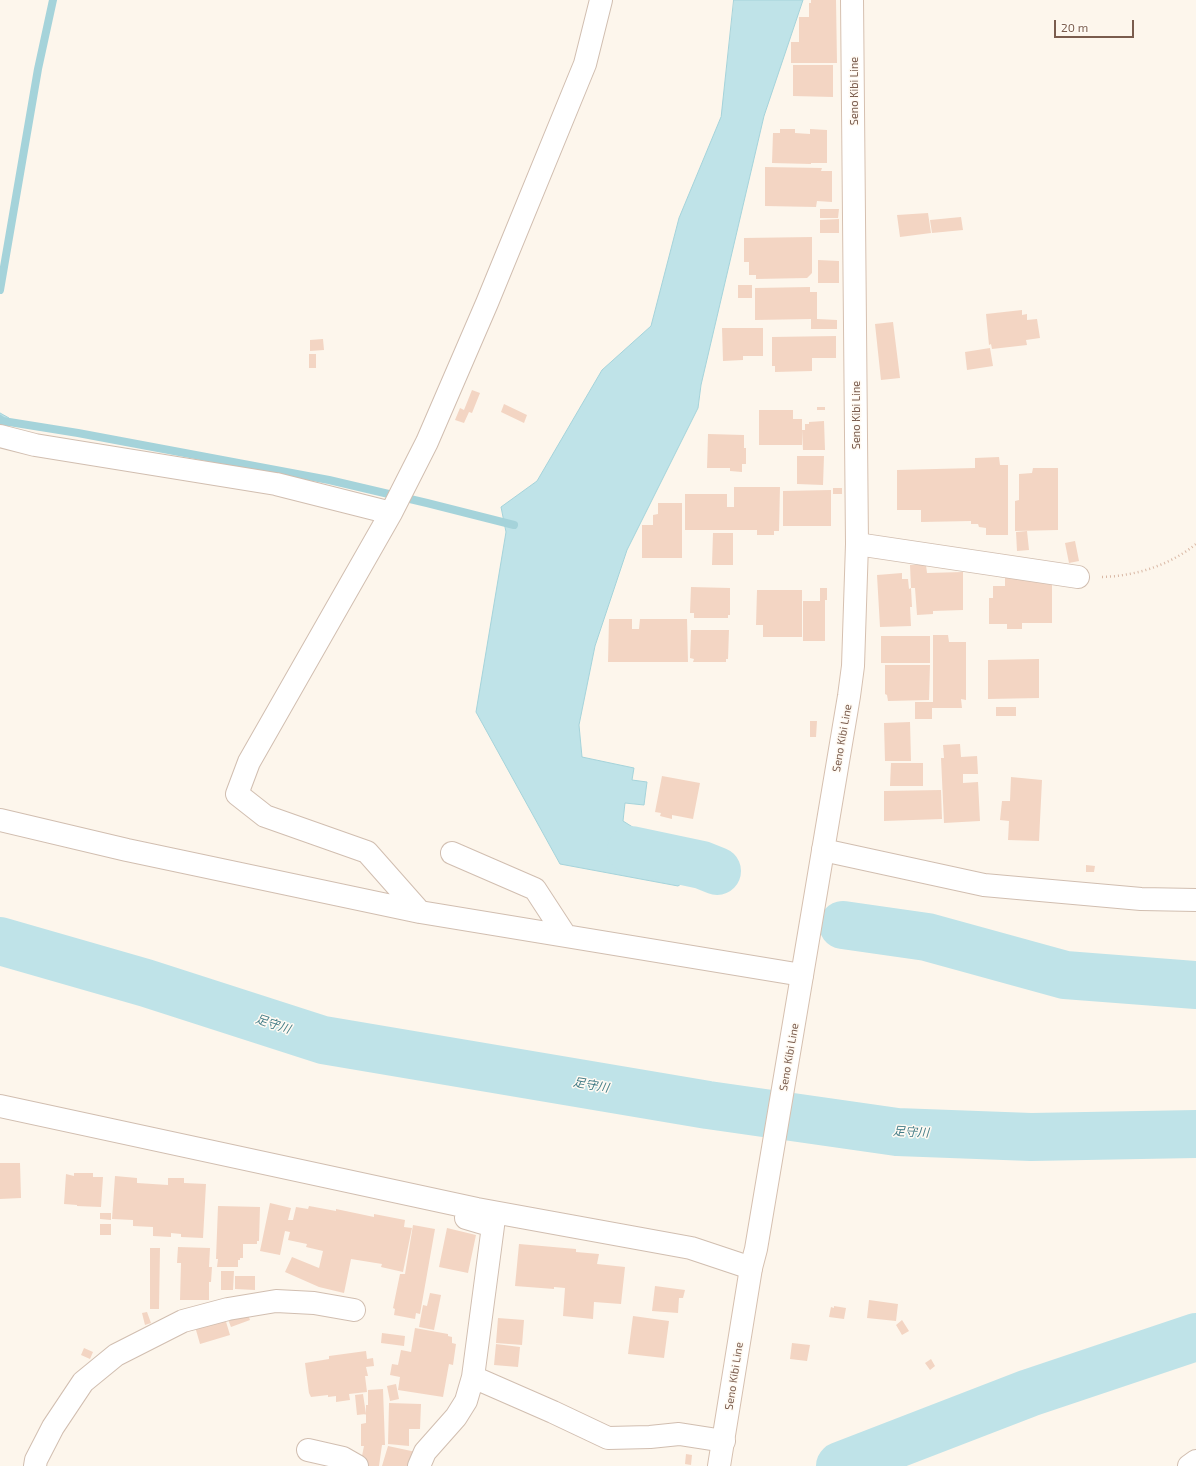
<!DOCTYPE html>
<html>
<head>
<meta charset="utf-8">
<style>
  body { margin:0 }
  #map { position:relative; width:1196px; height:1466px; overflow:hidden; background:#fdf6ec; font-family:"Exo 2",sans-serif }
  canvas { display:block }
  .scale { position:absolute; left:1054px; top:20px; width:80px; height:18px; box-sizing:border-box; border:2px solid #7a5c4d; border-top:0; padding-left:5px; font-size:12px; line-height:14px; white-space:nowrap; color:#7a5c4d; -webkit-text-stroke:3px #fffaf3; paint-order:stroke }
</style>
</head>
<body>
<div id="map">
<canvas width="1196" height="1466"></canvas>
<div class="scale">20 m</div>
</div>
<script>
const g = document.querySelector('canvas').getContext('2d');
g.lineJoin = 'round';
function fill(path, color) {
  g.fillStyle = color;
  g.fill(path, 'evenodd');
}
function strokePath(path, color, width, dash) {
  g.strokeStyle = color;
  g.lineWidth = width;
  g.lineCap = dash ? 'butt' : 'round';
  g.setLineDash(dash || []);
  g.stroke(path);
}
function drawText(font, color, halo, rows, align = 'center') {
  g.font = font + ' "Exo 2","Noto Sans JP",sans-serif';
  g.lineWidth = 3;
  g.setLineDash([]);
  g.textBaseline = 'middle';
  g.strokeStyle = halo;
  g.fillStyle = color;
  for (const [text, x, y, turn = 0] of rows) {
    g.save();
    g.translate(x, y);
    g.rotate((+turn || 0) * Math.PI / 180);
    g.textAlign = isNaN(turn) ? turn : align;
    if (halo) g.strokeText(text, 0, 0);
    g.fillText(text, 0, 0);
    g.restore();
  }
}
const water = new Path2D(`
  M734 0H803L764 116 701 385 698 408 627 550 595 646 579 725 582 757 634 768 632 780 647 782 644 805 625 803 623 821 655 841 689 846 696 854 694 875 678 886 560 864 476 712 506 532 501 507 537 481 602 370 651 326 679 218 721 117Z
  M0 413 9 418 7 427 0 424Z`);
fill(water, '#bfe3e8');
strokePath(water, '#a5d3da', 1);
strokePath(new Path2D(`
  M0 290 38 69 53 0
  M0 419 3 421 78 433 329 480 427 503 514 525`), '#a5d3da', 8);
strokePath(new Path2D(`
  M631 850 702 865 717 871
  M843 925 927 937 1065 975 1196 985
  M0 941 146 983 323 1040 708 1105 897 1132 1031 1137 1196 1134
  M840 1466 1029 1393 1196 1337`), '#bfe3e8', 48);
fill(new Path2D(`
  M811 0H836L837 63H791V42H799V17H809V3H811Z
  M793 65H833V97L793 96Z
  M780 129H795V133L810 134V129L827 130V163H811V164L772 163 773 133H780Z
  M765 167 822 168 821 171H832V202L817 201 816 207 765 206Z
  M820 209H839L838 218H820Z
  M928 213 931 233 900 237 897 215Z
  M961 217 963 230 932 233 930 220Z
  M839 219V233H820V220Z
  M812 237V273L807 278 756 279V275H749V262H744V238Z
  M818 260 839 261V283H818Z
  M738 285H752V298H738Z
  M810 287V292H817V319L837 320V329H811V319L755 320V288Z
  M1022 310V315L1027 314V320L1037 319 1040 338 1026 340 1027 345 992 349 991 344 989 345 986 314Z
  M893 322 900 378 881 380 875 324Z
  M722 328H763V356H743V360L723 361Z
  M836 336V358H812V371L775 372V366H772V337Z
  M323 339 324 350 310 351V340Z
  M990 348 993 366 967 370 965 352Z
  M309 354H316V368H309Z
  M472 390 480 393 472 413 469 412 464 423 455 420 460 408 464 410Z
  M504 404 527 415 524 423 501 412Z
  M817 407H825V410H817Z
  M759 410H793V419H802V445H759Z
  M824 421 825 450H803L802 430H805V424H809V422Z
  M708 434 744 435V448H746V464H742V472L730 471V468H707Z
  M797 456H824L823 485 797 484Z
  M999 457 1000 465H1008V535H986V528L979 527 978 524H971V521L921 522V510H897V470L975 468V458Z
  M1033 468H1058V530L1015 531V501L1019 500V474L1032 473Z
  M734 487H780L779 531H774V535H757V530H685V494H727V507H734Z
  M833 488H842V494H833Z
  M831 490V526H783V491Z
  M658 503H682V558H642V525H653V515L658 514Z
  M1027 531 1029 550 1017 551 1016 532Z
  M713 533H733V565H712Z
  M1075 541 1079 561 1069 563 1065 543Z
  M910 565H926L927 573 963 572V610L933 611V614L917 615 915 588H911Z
  M902 573V579H908L909 589 911 588 912 607H910L911 626 880 627 877 575Z
  M1005 574 1040 580V583H1052V623H1022V629H1007V624H989V598H993V586H1005Z
  M691 587 730 588V615H728V618H694V613H690Z
  M820 588H827V600H825V641H803V601H820Z
  M757 590H802V637H763V625H756Z
  M609 619H632V629H639L640 619H687L688 662H608Z
  M691 630H729L728 659H726V662H693L694 659 690 658Z
  M933 635H948L949 642H966V700L961 699 962 708H932V719H915V702H933Z
  M881 636H930V663H881Z
  M1039 659V698L988 699V660Z
  M885 665H930L929 700 888 701 887 695 885 694Z
  M996 707H1016V716H996Z
  M810 721H817L816 737H810Z
  M910 722 911 761H885L884 723Z
  M960 744 961 757 977 756 978 774H963V783L978 782 980 821 944 823 941 758H944L943 745Z
  M891 763H923V786H890Z
  M662 776 700 783 693 819 672 815V819L660 816 661 813 655 812Z
  M1011 777 1042 780 1039 841 1008 840 1009 821 1000 820 1002 801H1010Z
  M941 790 942 819 884 821V791Z
  M1086 865 1095 866 1094 872H1086Z
  M0 1163H20L21 1198 0 1199Z
  M74 1173H93V1177H103L101 1207 77 1206V1205L64 1204 66 1174 74 1176Z
  M115 1176 137 1178V1183L168 1185V1178H184V1183L206 1184 203 1238 181 1237V1234L171 1233V1237L153 1236V1227L133 1226V1220L112 1219Z
  M270 1203 291 1208 288 1220H293L296 1207 308 1209 309 1206 336 1211V1209L374 1217V1214L405 1220 404 1227 412 1228 403 1272 381 1267 382 1264 351 1259 344 1293 319 1287 285 1272 292 1257 319 1268 323 1251 306 1247 307 1244 288 1240 290 1232 285 1231 280 1255 260 1251Z
  M218 1206 260 1207 259 1241H257V1244H243V1258H240V1260H238V1267H217L218 1259H216Z
  M100 1213H111V1220L100 1219Z
  M100 1224H111V1235H100Z
  M413 1225 435 1229 420 1314 416 1313 415 1319 394 1315 395 1309 393 1308 400 1274H405Z
  M447 1228 476 1235 468 1273 439 1267Z
  M519 1244 576 1249V1252L599 1254 597 1264 625 1267 621 1304 594 1302 593 1319 563 1316 565 1288 554 1287V1289L515 1286Z
  M178 1247 210 1248 209 1267H212L211 1282H209V1300H180L181 1263H177Z
  M150 1248H160L159 1309H150Z
  M221 1271H234L233 1290H221Z
  M235 1276H255V1290L235 1289Z
  M655 1286 685 1290 683 1298H679L678 1313 652 1311Z
  M430 1293 441 1295 434 1330 419 1327 423 1305 427 1306Z
  M869 1300 898 1304 896 1321 867 1318Z
  M834 1306 846 1308 844 1319 829 1317 831 1307 834 1308Z
  M246 1310 250 1320 231 1327 227 1317Z
  M147 1312 151 1323 145 1325 142 1313Z
  M224 1315 230 1335 200 1344 194 1323Z
  M633 1316 669 1321 664 1358 628 1354Z
  M498 1318 524 1320 522 1345 496 1343Z
  M902 1320 909 1331 902 1335 896 1325Z
  M415 1328 448 1334V1336L452 1337V1343L456 1344 453 1365 449 1364 443 1397 398 1390 400 1377 390 1375 392 1364 398 1365 401 1350 411 1352Z
  M382 1333 405 1336 404 1346 381 1343Z
  M792 1343 810 1345 807 1361 790 1359Z
  M496 1344 520 1347 518 1367 494 1365Z
  M84 1348 93 1352 90 1359 81 1355Z
  M366 1351 367 1359 373 1358 374 1366 366 1367 368 1376H365L367 1392 349 1394 350 1400 336 1402V1396L328 1397V1395L311 1397 309 1393 305 1363 329 1359V1356Z
  M931 1359 935 1366 930 1370 925 1363Z
  M396 1384 399 1399 390 1401 387 1386Z
  M383 1389 385 1445H382L379 1466H360L364 1446H361V1424L366 1423V1405H368V1390Z
  M363 1394 366 1414 357 1415 355 1395Z
  M389 1403 421 1404 420 1429H409V1446L388 1444Z
  M388 1446 416 1452 412 1466H382Z
  M686 1454 692 1455 691 1465 685 1464Z`), '#f3d5c3');
const street = new Path2D(`
  M0 436 35 445 276 484 391 513
  M857 544 1078 577
  M0 820 127 850 420 912 802 975
  M823 850 984 885 1141 899 1196 900
  M452 853 535 889 565 935
  M420 912 367 852 265 816 237 794 249 762 391 513 427 442 487 303 585 64 601 0
  M0 1106 477 1209 691 1248 751 1268
  M466 1218 493 1226 473 1377 553 1412 608 1438 650 1437 679 1434 724 1441
  M308 1450 343 1458 357 1466
  M35 1466 36 1460 53 1427 83 1382 116 1355 183 1321 228 1309 276 1301 314 1303 354 1310
  M419 1466 425 1452 456 1417 466 1401 473 1377
  M1189 1466 1196 1461`);
const secondary = new Path2D(`
  M719 1466 751 1268 756 1249 849 696 853 666 857 544 852 0`);
strokePath(street, '#d1beb0', 24);
strokePath(secondary, '#d6c0b0', 24);
strokePath(new Path2D(`
  M1102 577C1136 576 1170 565 1196 544`), '#d9b8a5', 2.5, [1, 3]);
strokePath(street, '#fff', 22);
strokePath(secondary, '#fff', 22);
drawText('11px', '#7a5c4d', '#fffaf3', [
  ["Seno Kibi Line",854,91,-90],
  ["Seno Kibi Line",856,415,-90],
  ["Seno Kibi Line",842,738,-80],
  ["Seno Kibi Line",789,1057,-80],
  ["Seno Kibi Line",734,1376,-81]
]);
drawText('italic 12px', '#437c86', '#fffaf3', [
  ["足守川",273,1024,18],
  ["足守川",591,1085,10],
  ["足守川",911,1132,3]
]);
</script>
</body>
</html>
